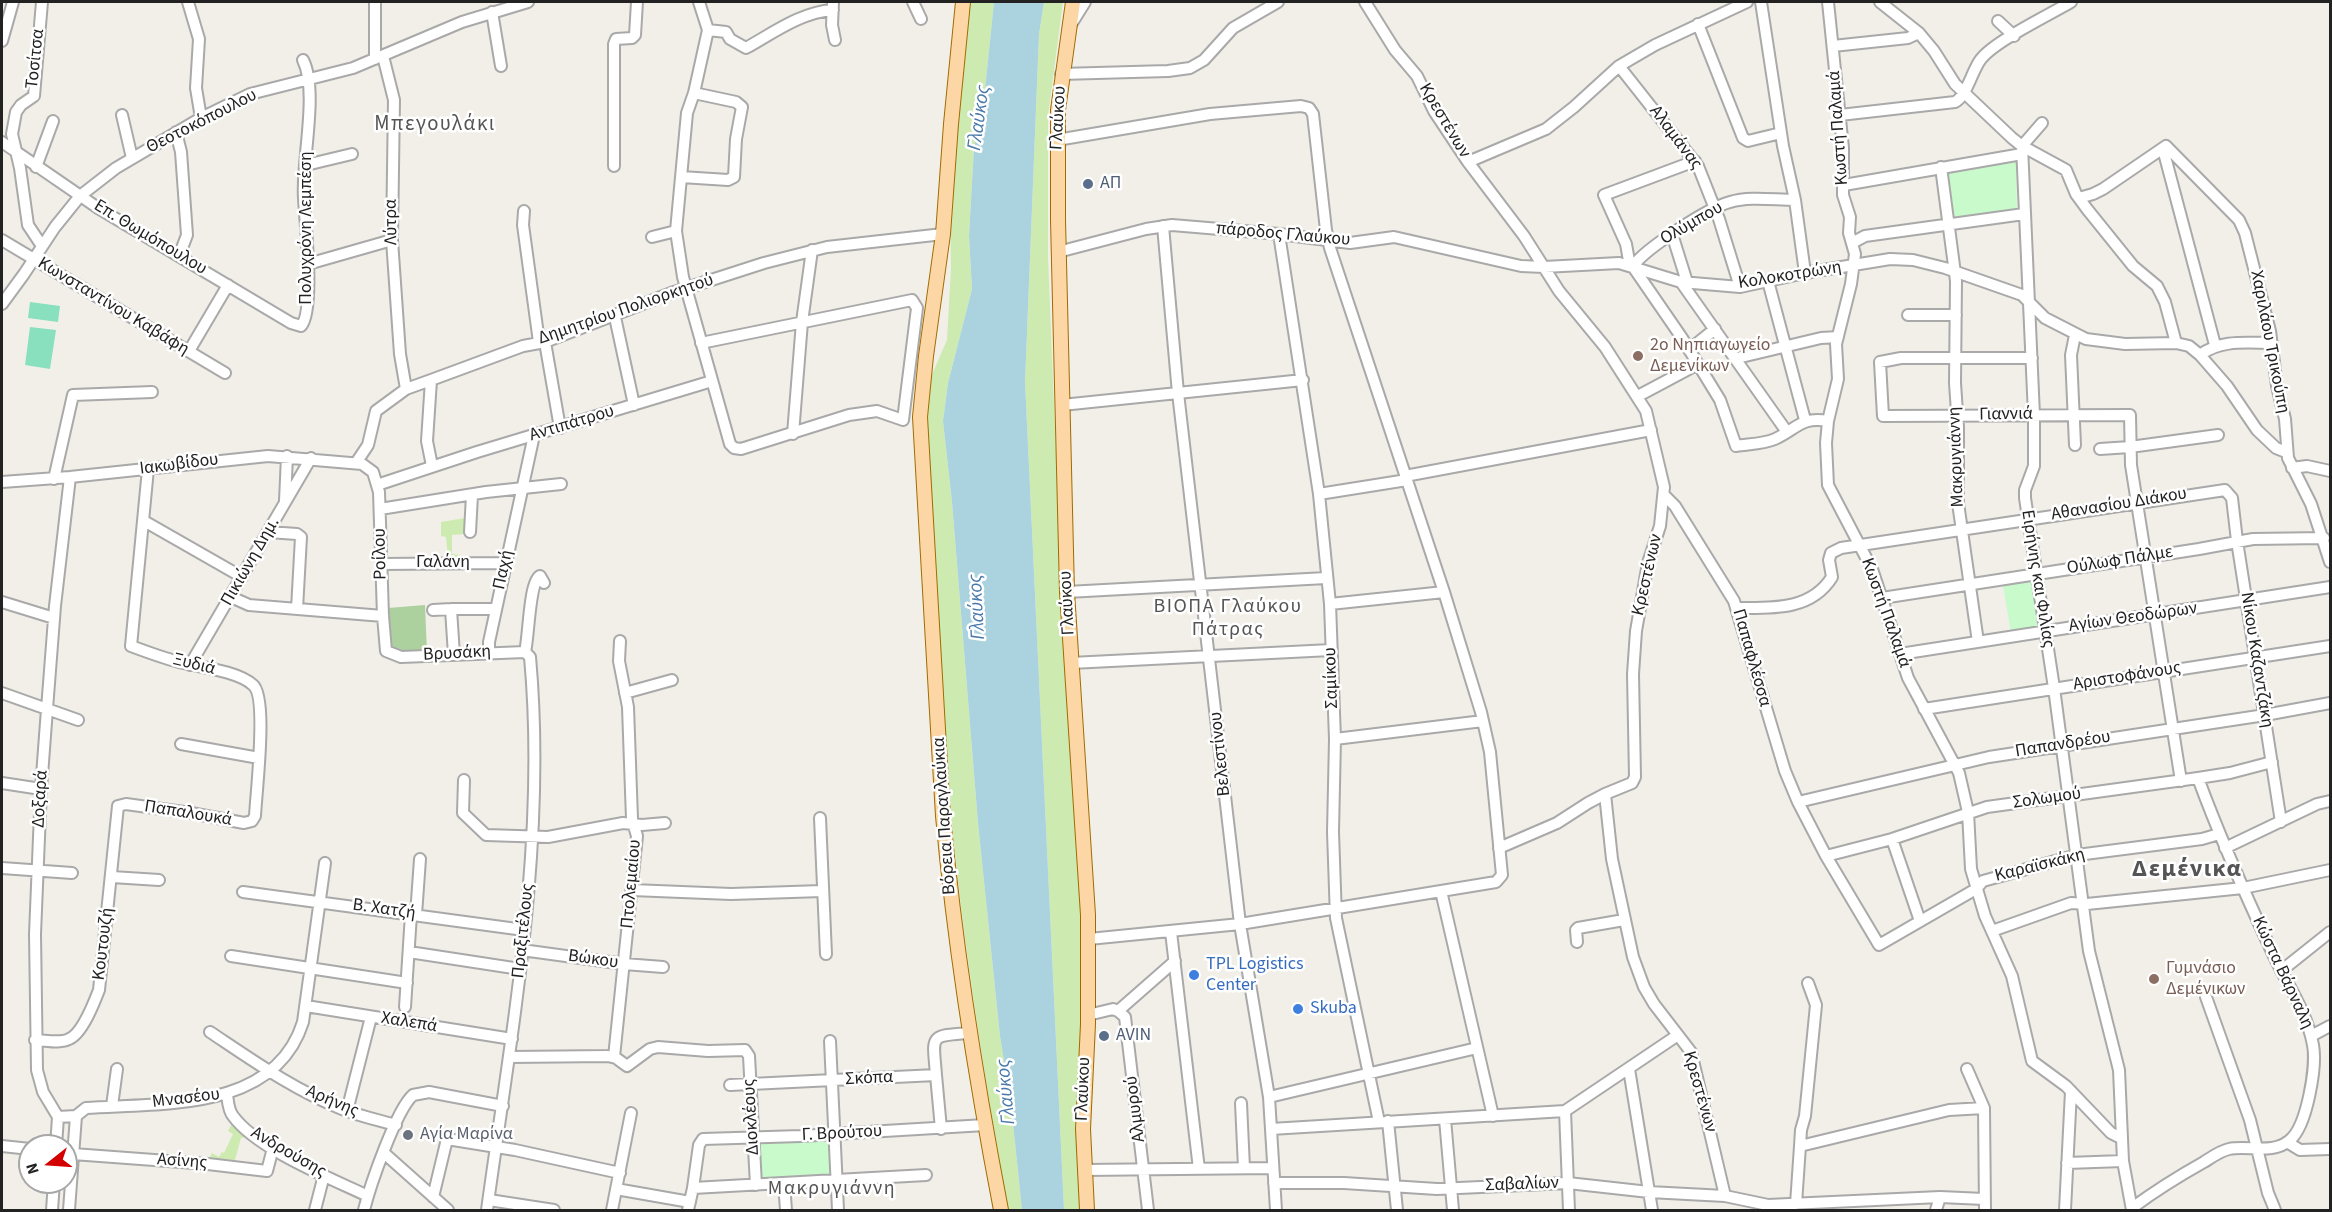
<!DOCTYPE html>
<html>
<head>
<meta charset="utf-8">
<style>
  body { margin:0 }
  #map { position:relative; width:2332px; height:1212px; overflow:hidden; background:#f2efe9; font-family:"Source Sans 3",sans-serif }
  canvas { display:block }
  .frame { position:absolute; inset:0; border:3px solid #222; pointer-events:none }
  .north { position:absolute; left:18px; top:1134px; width:60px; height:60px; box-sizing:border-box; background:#fff; border:2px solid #a7a7a7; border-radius:50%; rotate:253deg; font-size:16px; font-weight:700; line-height:24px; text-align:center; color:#222 }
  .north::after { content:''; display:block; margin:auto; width:21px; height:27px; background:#d40000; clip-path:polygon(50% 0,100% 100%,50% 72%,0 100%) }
</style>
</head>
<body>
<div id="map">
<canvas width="2332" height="1212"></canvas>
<div class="frame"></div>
<div class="north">N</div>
</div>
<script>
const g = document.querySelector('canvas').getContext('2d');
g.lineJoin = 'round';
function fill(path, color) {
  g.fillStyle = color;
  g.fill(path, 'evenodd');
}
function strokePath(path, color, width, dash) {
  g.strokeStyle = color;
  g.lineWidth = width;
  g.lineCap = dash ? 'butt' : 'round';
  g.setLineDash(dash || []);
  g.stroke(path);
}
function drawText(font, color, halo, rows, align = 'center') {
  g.font = font + ' "Source Sans 3",sans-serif';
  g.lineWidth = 5;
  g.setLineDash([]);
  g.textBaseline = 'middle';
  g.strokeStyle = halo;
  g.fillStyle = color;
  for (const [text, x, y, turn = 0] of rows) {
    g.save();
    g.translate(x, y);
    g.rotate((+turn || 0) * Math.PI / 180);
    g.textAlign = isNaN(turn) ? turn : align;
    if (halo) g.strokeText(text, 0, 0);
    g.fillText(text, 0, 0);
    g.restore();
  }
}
fill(new Path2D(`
  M968 2H994L983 109 974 147 969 236 972 289 948 383 943 421 952 502 978 823 1000 1036 1011 1104 1022 1210H1008C984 1075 962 939 950 802 940 685 934 566 926 449L925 431 930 379 947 340 951 268 950 198Z
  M1044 2H1063L1048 116V256L1064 653 1082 937 1083 1001 1078 1158 1082 1210H1064L1025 382 1039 34Z
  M465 518V534L452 535V554L462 555V558H448L446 537 441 536V522Z
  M231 1125 246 1137 241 1138 235 1160 209 1159 212 1153 219 1157 222 1152 224 1153 233 1134 228 1131Z`), '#cdebb0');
fill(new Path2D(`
  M425 605 427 653 396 652 390 643 388 608Z`), '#add19e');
fill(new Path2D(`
  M2016 159 2017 211 1951 220 1944 170Z
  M2032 581 2039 628 2011 633 2003 586Z
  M834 1134 837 1180 756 1185 754 1138Z`), '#c8facc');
fill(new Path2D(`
  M30 302 60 306 58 322 28 318Z
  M30 327 56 330 50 369 25 365Z`), '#88e0be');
fill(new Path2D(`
  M994 2H1044L1039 34 1025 382 1064 1210H1022L1011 1104 1000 1036 978 823 952 502 943 421 948 383 972 289 969 236 974 147 983 109Z`), '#aad3df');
const minor = new Path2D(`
  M42 2 34 96 21 105 16 112 12 134 20 168 28 225 42 246
  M188 2 199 39 196 88 201 118
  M699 2 708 30 694 93 687 113 676 231 683 277 730 444 734 448 741 449 849 415 877 411 903 420 917 308 912 300 701 343
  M833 2 832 25 835 40
  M913 2 921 19
  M1365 2 1395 50 1417 76 1434 111 1468 162 1524 236 1559 291 1605 347 1646 411 1664 487 1660 526 1648 563 1636 631 1633 674 1635 777 1632 783 1605 794 1612 859 1633 957 1644 987 1654 1004 1691 1052 1725 1196
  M1761 2 1783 146 1795 200 1805 273
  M1828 2 1843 148V195L1850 217 1849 233 1855 254 1851 284 1836 344 1838 379 1828 421 1826 443 1828 485 1872 569 1908 678 1959 773 1968 812 1971 869 1985 916 2012 976 2032 1061 2066 1086 2111 1133 2121 1138
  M1880 2 1919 33 1934 51 1955 84 2012 138 2022 146 2066 170 2076 194 2087 209 2133 266 2157 286 2165 302 2176 343
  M492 12 501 66
  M1998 21 2014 36
  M1698 24 1743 138 1748 141 1781 133
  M1070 26 1085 2
  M708 30 726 32 730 39 746 48C773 33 801 12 833 10
  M2 41 13 2
  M1833 46 1908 38 1919 33
  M383 56 394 100 392 240 400 354 406 389
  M375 59V2
  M1619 66 1698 166 1719 219 1740 287
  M1061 74 1168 71 1190 68 1204 60 1233 28 1278 2
  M122 115 132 158
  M1840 115 1955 102C1967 96 1972 70 1981 59 1995 41 2049 15 2071 2
  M176 132 181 152 187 235 179 256
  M1057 140 1210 114 1301 106 1309 108 1313 114 1326 230 1330 248 1444 592 1481 712 1490 752 1502 875 1496 882 1240 924 1089 939
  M2 142 98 208 291 323 301 326C315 312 305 221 304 198 301 162 319 92 303 60
  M2022 146 2034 415V466L2025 490V498L2054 688 2089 951 2119 1070 2123 1161 2132 1210
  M2022 146 2042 123
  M2163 149 2215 345
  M1695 161 1604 195 1626 244 1629 261 1682 338 1720 400 1736 446C1748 444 1764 444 1775 439 1797 429 1801 416 1828 421
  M1468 162 1546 129 1574 107 1619 66 1655 45 1747 2
  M306 165 352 154
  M614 166V44L616 39 632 38 635 35 637 2
  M36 167 53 121
  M1941 167 1956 281 1955 383 1958 427V503L1978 642
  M681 177 728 180 734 177 736 139 742 107 736 102 694 93
  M1844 185 2022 154
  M2079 198 2093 194 2103 189 2166 146 2239 220 2245 233 2270 331 2277 386 2285 419 2288 458 2311 504 2330 562
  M524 211 523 225 539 342
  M1163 226 1178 393 1240 924 1269 1097 1276 1210
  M1279 234 1319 494 1330 604 1335 739 1333 832 1336 918 1379 1122
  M1672 234 1687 282
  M652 237 676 231
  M2 240 225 373
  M1852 243 1865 236 2024 214
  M1058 252 1146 229 1172 225 1279 234 1350 243 1394 237 1521 266 1544 267 1619 263 1681 282 1740 287 1805 273 1890 259 1913 260 1945 268 2022 295 2045 318 2086 339 2125 344 2176 343 2189 346 2200 355 2227 386 2257 430 2276 448 2286 452
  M308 264 392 240
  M1633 266C1646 248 1708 208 1730 202 1750 196 1774 200 1795 200
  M1768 281 1805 420
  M1681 282 1787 432
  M2 304 24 274 55 227 80 196 116 168 201 118 250 94 353 68 462 22 528 2
  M1908 315H1956
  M615 317 634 405
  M545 342 560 428
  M1689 350 1715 329
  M189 351 228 285
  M2200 355C2221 339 2247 343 2272 343
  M1737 358 1821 338 1838 337
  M2032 358H1901L1880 362 1883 416 2130 415 2131 465 2181 781
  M431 380 427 441 432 466
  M1638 396 1698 364
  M1062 405 1303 380
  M793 434 802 322 812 250
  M2075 445 2071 355 2075 335
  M2100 449 2130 447 2218 435
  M356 463 368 445 376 411 406 389 431 380 523 346 545 342 671 293 764 263 827 247 943 234
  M2292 468 2307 466 2330 471
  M1405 476 1651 430
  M54 479 73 395 152 392
  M2 482 70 477 268 456 362 464 373 472 379 492 383 616 386 651 401 657 525 652
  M377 485 477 452 712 381
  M1319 494 1407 480
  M1664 495 1675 506 1734 601 1785 771 1798 802 1826 856 1879 945 1976 889 1983 881 2077 855 2202 839 2219 834
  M285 501 287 456
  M380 509 486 492 561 484
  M144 521 242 577
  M268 532 297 534 301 537 297 609
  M470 532 472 495
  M381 564 506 563
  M1067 592 1326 578
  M231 597 249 605 383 616
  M1882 598 2199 549 2253 539 2324 538
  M2 602 54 618
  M1330 604 1444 592
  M1737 608C1771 608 1811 611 1832 577L1829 560 1831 553 1841 548 2225 490 2232 498 2237 541 2281 822
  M433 610 451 609
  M489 652V642L534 435
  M525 652C529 636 529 582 540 576L544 583
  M1900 654 2330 587
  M454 655 451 609H496
  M1071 663 1331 650
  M190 665 311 458
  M2 693 78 720
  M625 693 672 680
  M1924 709 2330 646
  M1335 739 1483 721
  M181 744 259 758
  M464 780 463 813 486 835 548 837 623 823 642 825 665 823
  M2 783 41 789
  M1798 802 1989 757 2265 715 2330 703
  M820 818 826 954
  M1892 839 1920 921
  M1499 848 1557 823 1588 803 1605 794
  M2225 848 2317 804 2330 801
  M1826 856 1892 839 1987 807 2198 778 2230 773 2272 762
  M2 868 72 873
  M112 877 159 880
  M632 890 731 894 822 891
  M1441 891 1493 1116
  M243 892 524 930
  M416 915 420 859
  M1992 931 2071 903 2087 904 2243 888 2330 870
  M1171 932 1199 1169
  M1577 942 1576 930 1578 928 1624 920
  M522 950 624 964 663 967
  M409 952 520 969
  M231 956 407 983
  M2281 971 2330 932
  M2206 997 2250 1120 2268 1193 2275 1210
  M306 1006 512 1039
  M405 1007 411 914
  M1118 1011 1125 1017 1148 1210
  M1088 1015 1113 1009 1118 1011 1175 961
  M210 1032C252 1060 294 1090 342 1109 359 1116 378 1120 396 1125
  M2311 1036 2330 1026
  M35 1040C45 1040 60 1044 69 1039 82 1034 94 1003 99 990L118 806 126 804 191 813 244 823 252 821 255 816C256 793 268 697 253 685 238 671 199 667 179 662 163 658 147 652 131 646L148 469
  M830 1041 838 1210
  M510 1057 608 1056 616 1058 627 1066 650 1049 658 1047 708 1051 745 1050 749 1056 756 1185
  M614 1057 637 836 632 819 628 707 619 661 620 641
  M1629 1069 1652 1210
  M1967 1069 1984 1108 1985 1210
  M936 1075 941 1129
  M730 1085 936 1075C933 1035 928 1036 969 1033
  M227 1094C228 1101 228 1110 233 1116 257 1149 330 1178 368 1196
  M1269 1097 1477 1048
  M1241 1103 1244 1168
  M112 1106 117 1069
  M347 1111 371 1017
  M1565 1111 1569 1210
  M58 1117 43 1092 37 1070 35 934 41 789 47 709 55 606 70 477
  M58 1117 76 1116 86 1108C161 1103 275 1112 303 1022L325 863
  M1445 1119 1453 1210
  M1388 1121 1397 1210
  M1271 1129 1565 1111 1678 1035
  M2287 1142 2300 1150 2330 1149
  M2 1146 30 1149
  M56 1146 58 1117
  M1800 1146 1801 1130 1805 1116 1816 1005 1808 983
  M384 1153 448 1210
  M73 1154 208 1164 267 1171 273 1148
  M2067 1163 2123 1161
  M1084 1170 1273 1168
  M784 1183 786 1210
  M1274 1183H1344L1437 1189 1568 1183 1649 1192 1725 1196 1768 1205 1940 1197 1984 1199
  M693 1188 699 1145 703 1139 801 1136 985 1125
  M616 1189 690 1202
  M433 1197 447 1139 515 1150 620 1173
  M489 1200 554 1210
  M1796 1204 1800 1146 1949 1110 1984 1108
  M2132 1208C2155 1191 2179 1176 2204 1162 2212 1157 2220 1151 2229 1149 2248 1145 2273 1155 2290 1140 2307 1126 2317 1066 2313 1045 2307 1012 2287 984 2273 954 2246 896 2220 838 2198 778
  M52 1210 54 1182
  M69 1210 76 1116
  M315 1210 324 1175
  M364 1210C370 1186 396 1110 413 1095L429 1092 503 1106
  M487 1210C512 1028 547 842 530 657L525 652
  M612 1210 631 1113
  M688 1210 693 1188 926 1175
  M1936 1210 1940 1197
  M2065 1210 2071 1091`);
const major = new Path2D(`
  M963 2 951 124 943 234 926 356 920 417 943 816C955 949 976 1080 1001 1210
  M1073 2 1058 110V220L1067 592 1088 915V1024L1083 1129 1087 1210`);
strokePath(minor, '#a9a9a9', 14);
strokePath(major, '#a06b00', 16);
strokePath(minor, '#fff', 10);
strokePath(major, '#fcd6a4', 14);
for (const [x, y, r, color] of [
  [1088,184,6,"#5c6f8a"],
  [1638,356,6,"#8d6e63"],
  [1194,975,6,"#3f7fe0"],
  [2154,979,6,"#8d6e63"],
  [1298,1009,6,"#3f7fe0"],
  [1104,1036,6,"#5c6f8a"],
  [408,1135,6,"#6b7280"]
]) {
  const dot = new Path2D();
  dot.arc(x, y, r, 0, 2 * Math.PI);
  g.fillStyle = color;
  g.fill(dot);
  strokePath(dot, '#fff', 2);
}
drawText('18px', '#222', '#fff', [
  ["Τοσίτσα",36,59,-84],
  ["Γλαύκου",1059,118,-87],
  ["Κρεστένων",1444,121,59],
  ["Θεοτοκόπουλου",202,122,-27],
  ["Κωστή Παλαμά",1839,128,-94],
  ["Αλαμάνας",1675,138,53],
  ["Λύτρα",392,222,-91],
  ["Ολύμπου",1692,224,-30],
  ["Πολυχρόνη Λεμπέση",307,228,-90],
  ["πάροδος Γλαύκου",1283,235,5],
  ["Επ. Θωμόπουλου",150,238,31],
  ["Κολοκοτρώνη",1790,276,-9],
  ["Κωνσταντίνου Καβάφη",113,307,31],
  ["Δημητρίου Πολιορκητού",626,310,-19],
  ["Χαριλάου Τρικούπη",2269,342,79],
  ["Γιαννιά",2006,415,-1],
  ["Αντιπάτρου",572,424,-17],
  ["Μακρυγιάννη",1957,457,-92],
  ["Ιακωβίδου",179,465,-7],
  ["Αθανασίου Διάκου",2119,505,-9],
  ["Ροίλου",381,554,-91],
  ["Ούλωφ Πάλμε",2120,561,-9],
  ["Πικιώνη Δημ.",251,562,-60],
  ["Γαλάνη",443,563],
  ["Παχή",504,570,-78],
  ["Κρεστένων",1648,575,-77],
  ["Ειρήνης και Φιλίας",2037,579,81],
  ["Γλαύκου",1068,603,-93],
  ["Κωστή Παλαμά",1885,613,70],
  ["Αγίων Θεοδώρων",2133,618,-8],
  ["Βρυσάκη",457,654,-3],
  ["Παπαφλέσσα",1751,658,74],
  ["Νίκου Καζαντζάκη",2256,660,81],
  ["Ξυδιά",194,665,14],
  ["Αριστοφάνους",2127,677,-9],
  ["Σαμίκου",1332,678,-92],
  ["Παπανδρέου",2063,745,-9],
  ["Βελεστίνου",1221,754,-96],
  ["Δοξαρά",41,799,-87],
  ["Σολωμού",2047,799,-8],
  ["Παπαλουκά",188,814,9],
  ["Βόρεια Παραγλαύκια",945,816,-94],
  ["Καραϊσκάκη",2040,866,-14],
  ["Πτολεμαίου",632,884,-85],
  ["Β. Χατζή",384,910,8],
  ["Πραξιτέλους",524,931,-84],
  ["Κουτουζή",104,944,-83],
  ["Βώκου",593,960,8],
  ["Κώστα Βάρναλη",2282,973,65],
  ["Χαλεπά",409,1023,9],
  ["Σκόπα",869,1079,-3],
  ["Γλαύκου",1084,1089,-88],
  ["Κρεστένων",1699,1092,74],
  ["Μνασέου",186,1099,-7],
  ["Αρήνης",332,1102,23],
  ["Αλμυρού",1136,1109,-97],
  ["Διοκλέους",752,1117,-93],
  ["Γ. Βρούτου",842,1134,-3],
  ["Ανδρούσης",288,1153,30],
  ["Ασίνης",182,1162,4],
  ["Σαβαλίων",1522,1185,-2]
]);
drawText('18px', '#4e5e75', '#fff', [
  ["ΑΠ",1100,184],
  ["AVIN",1116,1036]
], 'left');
drawText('18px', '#785e54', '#fff', [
  ["2ο Νηπιαγωγείο",1650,346],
  ["Δεμενίκων",1650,367],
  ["Γυμνάσιο",2166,969],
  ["Δεμένικων",2166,990]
], 'left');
drawText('18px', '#366cbe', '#fff', [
  ["TPL Logistics",1206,965],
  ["Center",1206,986],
  ["Skuba",1310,1009]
], 'left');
drawText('18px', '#5b616d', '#fff', [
  ["Αγία Μαρίνα",420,1135]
], 'left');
drawText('italic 20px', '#4a7aab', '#fff', [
  ["Γλαύκος",980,118,-82],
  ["Γλαύκος",978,607,-93],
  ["Γλαύκος",1007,1092,-95]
]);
g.letterSpacing = '1.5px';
drawText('20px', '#555', '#fff', [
  ["ΒΙΟΠΑ Γλαύκου",1228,608],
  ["Πάτρας",1228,631],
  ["Μακρυγιάννη",832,1190]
]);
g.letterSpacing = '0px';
g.letterSpacing = '1.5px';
drawText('21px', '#555', '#fff', [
  ["Μπεγουλάκι",435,125]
]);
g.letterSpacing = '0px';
g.letterSpacing = '1.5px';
drawText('bold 24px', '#555', '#fff', [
  ["Δεμένικα",2187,871]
]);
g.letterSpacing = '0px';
</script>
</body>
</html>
